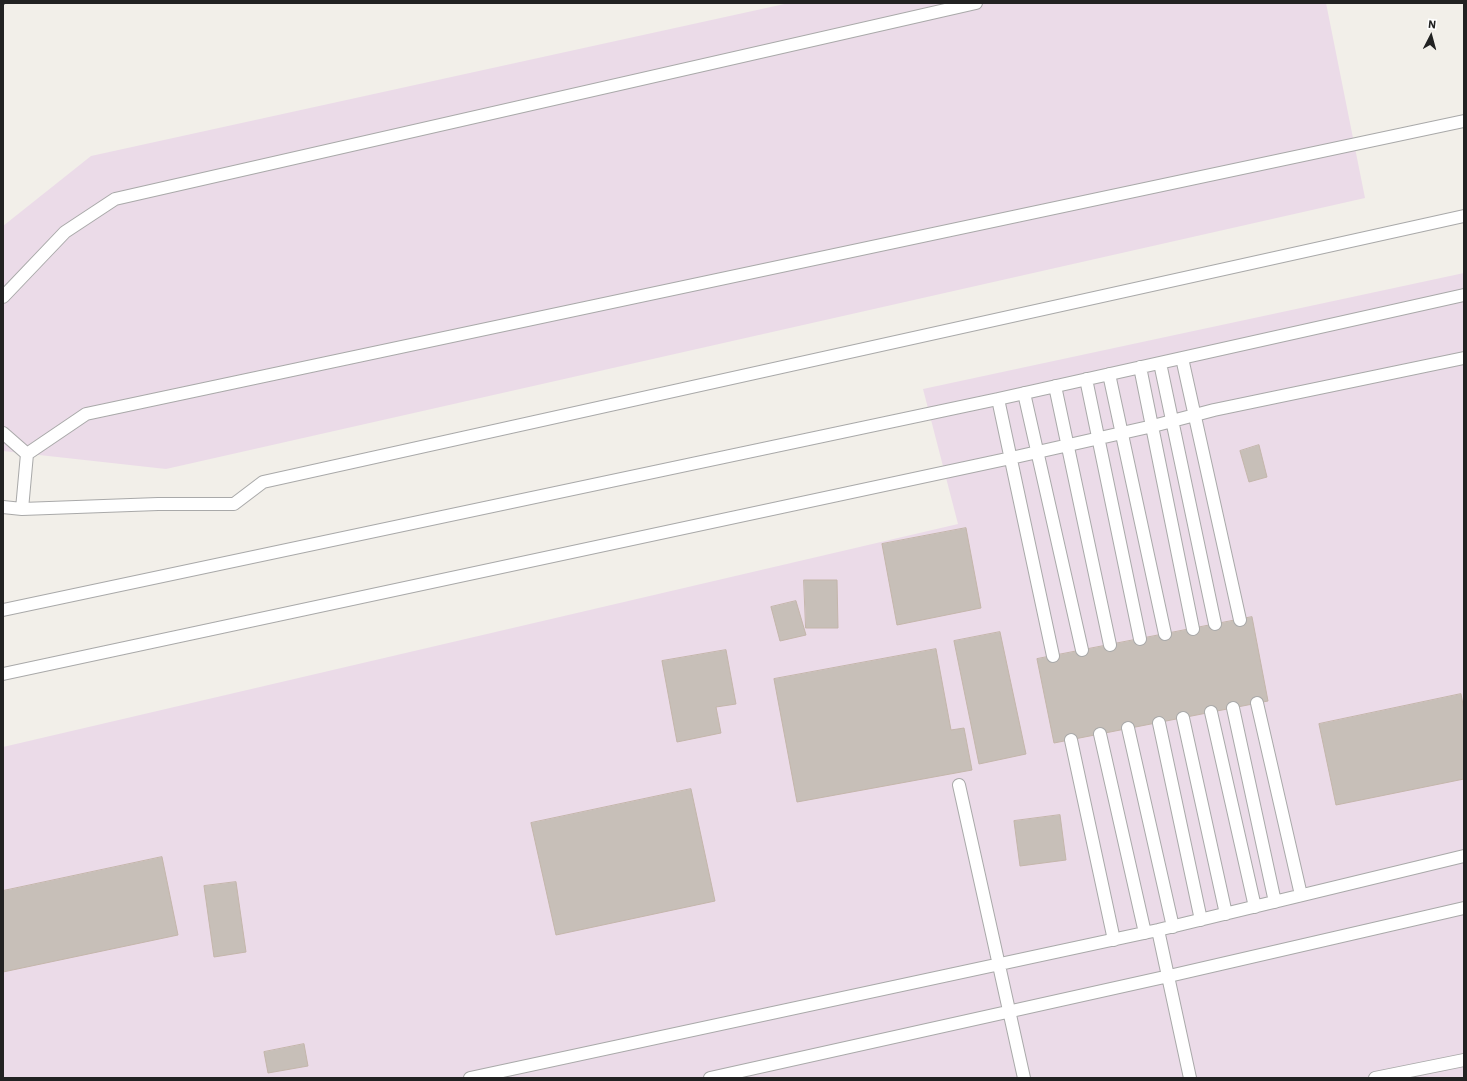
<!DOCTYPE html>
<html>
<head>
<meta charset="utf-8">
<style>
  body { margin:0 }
  #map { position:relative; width:1467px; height:1081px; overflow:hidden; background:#f2efe9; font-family:"IBM Plex Sans",sans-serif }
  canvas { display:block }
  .frame { position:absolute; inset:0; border:4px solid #222; pointer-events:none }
  .north { position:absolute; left:1411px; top:16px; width:40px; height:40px; -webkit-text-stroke:3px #fff; paint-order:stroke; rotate:6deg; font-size:11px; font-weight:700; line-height:16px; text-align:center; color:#222 }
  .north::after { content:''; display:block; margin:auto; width:14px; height:18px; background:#222; clip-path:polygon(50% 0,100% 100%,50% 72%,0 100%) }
</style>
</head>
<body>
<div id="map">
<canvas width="1467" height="1081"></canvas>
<div class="frame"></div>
<div class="north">N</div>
</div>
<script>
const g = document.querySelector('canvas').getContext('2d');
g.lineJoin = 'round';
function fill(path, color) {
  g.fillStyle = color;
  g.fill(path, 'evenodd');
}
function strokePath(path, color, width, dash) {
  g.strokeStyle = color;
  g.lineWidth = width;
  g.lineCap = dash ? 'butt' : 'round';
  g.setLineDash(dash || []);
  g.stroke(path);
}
fill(new Path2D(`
  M789 3H1326L1365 198 166 469 3 451V226L91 156Z
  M1464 273V1078H3V747L958 524 923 389Z`), '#ebdbe8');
const building = new Path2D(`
  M1259 445 1267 477 1249 482 1240 451Z
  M966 528 981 608 897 625 882 544Z
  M804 580H837L838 628H806Z
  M796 601 806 635 780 641 771 607Z
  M1252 617 1268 701 1054 743 1037 659Z
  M1000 632 1026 754 979 764 954 641Z
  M936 649 951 730 964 728 972 770 797 802 774 679Z
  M726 650 736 704 716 707 721 733 677 742 662 661Z
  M1461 694 1464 710V779L1336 805 1319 724Z
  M691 789 715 901 556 935 531 823Z
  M1060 815 1066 860 1020 866 1014 821Z
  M162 857 178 935 3 972V891Z
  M236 882 246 952 214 957 204 886Z
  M304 1044 308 1066 268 1073 264 1052Z`);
fill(building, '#c7bfb8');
strokePath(building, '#c4b6ab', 1);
const lane = new Path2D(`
  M3 297 65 232 115 199 976 3
  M1182 358 1240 620
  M1160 363 1215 624
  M1140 367 1193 629
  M1109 374 1165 634
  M1086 379 1140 639
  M1055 386 1110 645
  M1024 393 1082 650
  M998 399 1053 656
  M3 433 27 454
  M27 454 86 414 1464 121
  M3 507 22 509 158 504H234L263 482 1464 216
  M22 509 27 454
  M3 610 998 399 1464 295
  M3 674 1011 458 1153 426 1214 410 1464 358
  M1257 703 1301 895
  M1233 708 1275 902
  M1211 712 1255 907
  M1183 718 1226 914
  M1159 723 1201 920
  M1128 728 1173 927
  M1100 734 1145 933
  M1071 740 1114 940
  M959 785 1024 1078
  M1158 930 1190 1078
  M470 1078 1158 930 1464 856
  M710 1078 1169 976 1464 908
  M1375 1078 1464 1060`);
strokePath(lane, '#a9a9a9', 14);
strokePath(lane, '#fff', 12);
strokePath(new Path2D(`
  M3 3H5`), '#707070', 3, [8, 8]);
</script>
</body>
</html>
